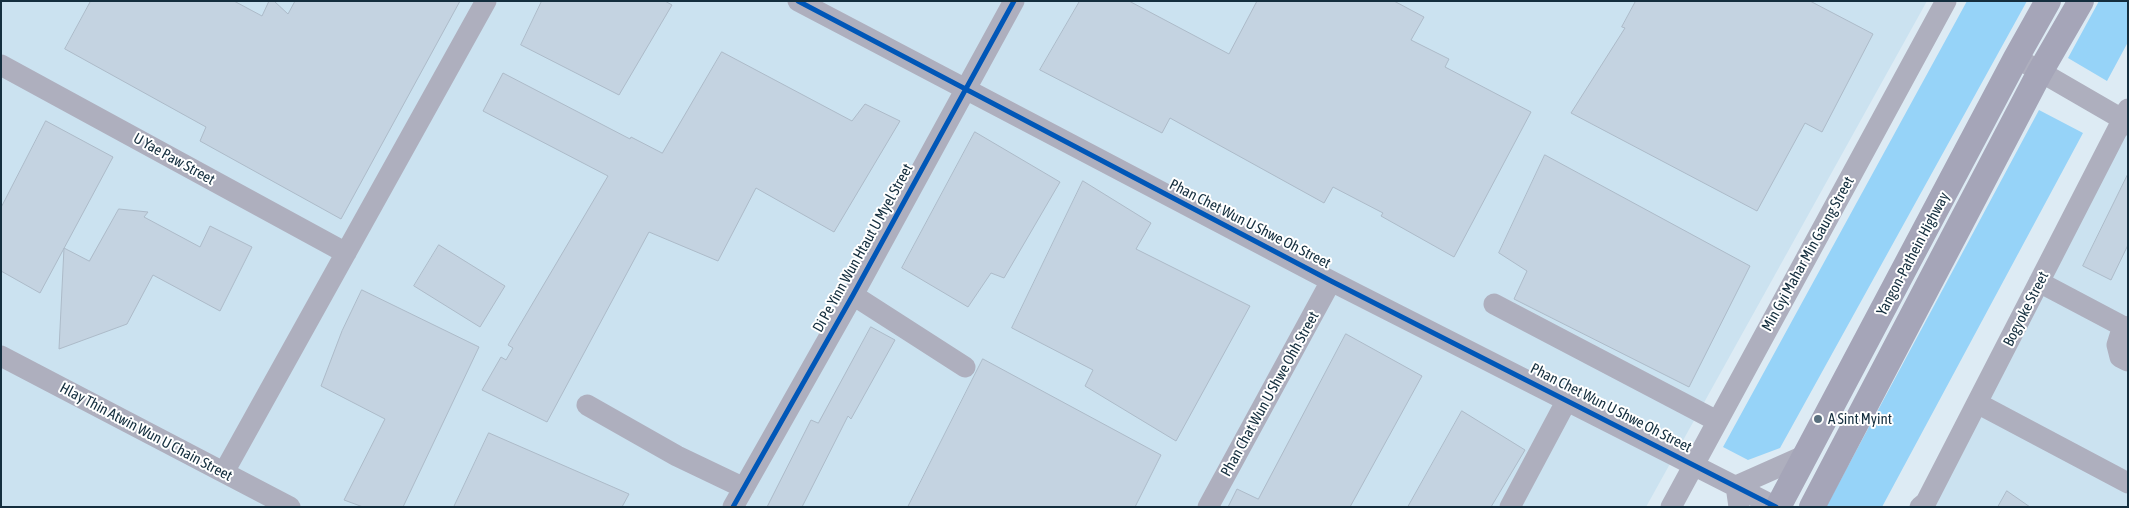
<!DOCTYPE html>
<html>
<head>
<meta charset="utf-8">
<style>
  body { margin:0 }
  #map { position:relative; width:2129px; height:508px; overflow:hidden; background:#ddebf4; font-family:"Asap Condensed",sans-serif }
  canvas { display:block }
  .frame { position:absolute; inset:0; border:2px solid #142e3e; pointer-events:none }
</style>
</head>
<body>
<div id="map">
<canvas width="2129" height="508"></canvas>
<div class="frame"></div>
</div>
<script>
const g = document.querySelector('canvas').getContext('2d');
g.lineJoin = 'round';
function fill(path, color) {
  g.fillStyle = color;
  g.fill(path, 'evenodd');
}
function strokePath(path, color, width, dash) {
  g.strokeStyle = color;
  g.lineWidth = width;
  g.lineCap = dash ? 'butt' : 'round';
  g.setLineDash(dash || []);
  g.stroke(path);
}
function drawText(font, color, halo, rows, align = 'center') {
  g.font = font + ' "Asap Condensed",sans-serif';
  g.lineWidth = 4;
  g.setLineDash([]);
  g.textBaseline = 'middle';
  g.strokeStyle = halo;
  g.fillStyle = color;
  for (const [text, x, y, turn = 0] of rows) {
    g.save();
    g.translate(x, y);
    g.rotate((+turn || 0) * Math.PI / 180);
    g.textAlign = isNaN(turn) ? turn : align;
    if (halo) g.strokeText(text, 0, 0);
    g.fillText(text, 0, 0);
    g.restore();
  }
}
fill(new Path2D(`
  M1 1H1927L1646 507H1Z
  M2128 113V507H1918Z`), '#cbe2f0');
fill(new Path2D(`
  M1967 1H2027L1780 448 1748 460 1723 447Z
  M2099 1H2128V42L2107 81 2068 58Z
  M2039 110 2083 133 1882 507H1826Z`), '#96d3f8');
const building = new Path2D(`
  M91 1H234L262 16 269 1H274L288 14 295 1H460L341 219 200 141 206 127 65 49Z
  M542 1H665L672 5 619 95 521 45Z
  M1080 1H1129L1229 54 1257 1H1394L1424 17 1411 40 1449 59 1445 67 1531 112 1454 257 1381 216 1383 213 1333 187 1324 203 1170 118 1162 133 1040 70Z
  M1636 1H1810L1873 34 1822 132 1805 123 1757 211 1571 113 1625 28 1622 27Z
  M722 52 852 121 865 104 900 121 834 232 756 188 718 261 649 232 547 422 482 390 501 357 506 360 513 348 508 345 608 176 483 111 503 73 630 139 631 137 662 153Z
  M46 121 113 157 40 293 1 271V208Z
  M975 132 1060 182 1004 278 991 273 968 307 902 268Z
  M1545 155 1750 266 1689 387 1514 299 1527 271 1499 253Z
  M2128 174V245L2111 280 2083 266Z
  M1083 181 1151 223 1136 249 1250 306 1176 441 1085 386 1093 370 1012 328Z
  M119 209 148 212 144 217 200 247 210 226 252 247 220 311 153 275 127 324 59 349 64 248 89 261Z
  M439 245 505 286 480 327 414 286Z
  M362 290 479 347 403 507H363L344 500 385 419 321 386 342 331Z
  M871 327 895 340 851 419 848 416 802 507H767L811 420 818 423Z
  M1346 334 1422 376 1350 507H1228L1237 489 1258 499Z
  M983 359 1161 455 1135 507H908Z
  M1462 411 1525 450 1491 507H1408Z
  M489 433 629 494 622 507H454Z
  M2007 491 2030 507H1998Z`);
fill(building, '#c4d3e1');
strokePath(building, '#adbbc9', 1);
strokePath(new Path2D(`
  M798 1 1331 281 1776 507
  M2027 64 2122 119 2128 125
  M1 65 346 253
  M2039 282 2128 329
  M853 295 965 367
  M1494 304 1717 421
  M2123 326 2117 345 2120 357 2128 361
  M1 356 290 507
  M1977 403 2128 483
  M587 405 677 456 744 488
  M224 472 486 1
  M733 507 853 295 1014 1
  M1208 507 1331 281
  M1510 507 1567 400
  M1671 507 1946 1
  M1739 507 1736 486 1808 454
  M1920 507 1926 502 2128 109`), '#aeafbe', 21);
strokePath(new Path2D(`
  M1778 507 2016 58 2048 1
  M1812 507 2040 72 2081 1`), '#a5a5b8', 26);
strokePath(new Path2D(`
  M798 1 1331 281 1776 507
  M733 507 853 295 1014 1`), '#0057b8', 5);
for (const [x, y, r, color] of [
  [1818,419,5,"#5a707e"]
]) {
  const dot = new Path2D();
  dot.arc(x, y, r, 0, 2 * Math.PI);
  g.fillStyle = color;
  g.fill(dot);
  strokePath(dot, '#fff', 2);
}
drawText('15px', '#142e3e', '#fff', [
  ["U Yae Paw Street",174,159,29],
  ["Phan Chet Wun U Shwe Oh Street",1250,224,27],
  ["Di Pe Yinn Wun Htaut U Myel Street",863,248,-61],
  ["Min Gyi Mahar Min Gaung Street",1808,254,-61],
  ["Yangon-Pathein Highway",1913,254,-62],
  ["Bogyoke Street",2026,309,-63],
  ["Phan Chat Wun U Shwe Ohh Street",1270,394,-61],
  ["Phan Chet Wun U Shwe Oh Street",1611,408,27],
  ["Hlay Thin Atwin Wun U Chain Street",146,432,28]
]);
drawText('15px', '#142e3e', '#fff', [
  ["A Sint Myint",1828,419]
], 'left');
</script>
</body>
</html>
